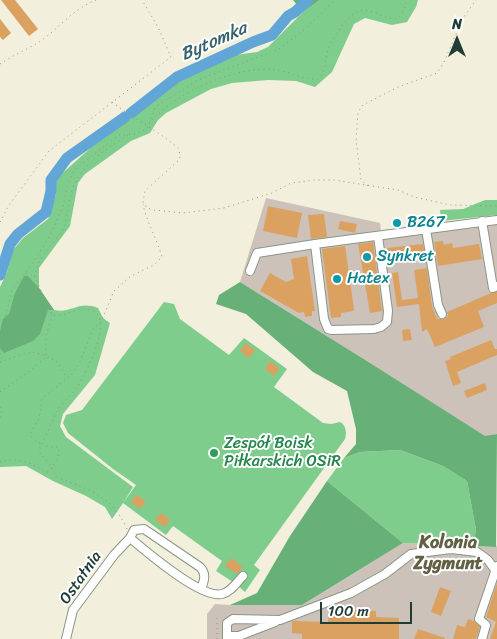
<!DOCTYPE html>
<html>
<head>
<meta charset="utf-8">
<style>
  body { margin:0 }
  #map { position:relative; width:497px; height:639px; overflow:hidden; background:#f2efdc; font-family:Sriracha,sans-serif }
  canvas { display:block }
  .north { position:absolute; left:432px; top:15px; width:50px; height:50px; -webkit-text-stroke:4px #fff; paint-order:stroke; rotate:0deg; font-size:14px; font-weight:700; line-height:20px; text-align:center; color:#1f3d34 }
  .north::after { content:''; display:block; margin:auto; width:18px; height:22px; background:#1f3d34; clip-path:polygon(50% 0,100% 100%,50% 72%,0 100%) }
  .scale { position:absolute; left:320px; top:602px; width:92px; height:22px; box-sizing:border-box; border:2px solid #1f3d34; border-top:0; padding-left:6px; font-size:15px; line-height:18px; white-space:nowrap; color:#1f3d34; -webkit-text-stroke:4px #fff; paint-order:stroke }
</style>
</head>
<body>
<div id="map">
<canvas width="497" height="639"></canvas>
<div class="north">N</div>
<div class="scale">100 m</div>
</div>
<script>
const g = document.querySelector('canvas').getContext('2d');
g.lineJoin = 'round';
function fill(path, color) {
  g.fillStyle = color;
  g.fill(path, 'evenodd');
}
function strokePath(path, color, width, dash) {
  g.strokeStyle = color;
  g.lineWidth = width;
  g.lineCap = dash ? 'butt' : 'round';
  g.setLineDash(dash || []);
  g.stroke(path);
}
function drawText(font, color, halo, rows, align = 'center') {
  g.font = font + ' Sriracha,sans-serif';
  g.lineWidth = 4;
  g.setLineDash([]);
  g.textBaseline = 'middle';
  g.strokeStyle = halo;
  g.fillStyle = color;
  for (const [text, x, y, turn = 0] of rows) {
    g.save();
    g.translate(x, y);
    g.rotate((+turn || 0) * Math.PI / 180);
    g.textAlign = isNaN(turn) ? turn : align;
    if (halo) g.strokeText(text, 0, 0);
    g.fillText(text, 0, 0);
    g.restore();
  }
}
fill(new Path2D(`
  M266 198 380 223 382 238 497 224V434L485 437 367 361 240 282Z
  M403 543 496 547 497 545V639H207V614L215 604 230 605H302Z`), '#cdc2b9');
fill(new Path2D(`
  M320 0H418L416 7 407 22 392 25 365 18 354 24 332 72 315 87 296 81 268 80 232 83 211 89 166 113 158 120 150 133 131 141 85 174 78 183 70 226 39 268V288L54 310C71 314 78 300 98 308L103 318 110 323 95 375 63 414 60 426 66 437 133 487 123 503 136 485 113 469 68 433 63 423 66 415 82 410 164 302 174 304 180 319 229 355 244 338 287 369 274 387 323 423 331 424 340 422C346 425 347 433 345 439L254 565 260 570 245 592 236 584 216 571 222 561 173 526 166 535 123 503 112 519 105 507 86 496 53 481 26 466 0 467V287L7 272 13 250 23 238 48 219 56 194V179L96 143 179 80 236 55 257 52 268 47 303 12Z
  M485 200H497V215L441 221 440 210 463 209Z
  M400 450 443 466 467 481 476 530 473 546 403 543 327 481 344 458 360 452Z`), '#7fcd8c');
fill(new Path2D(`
  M293 0H320L303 12Z
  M24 276H28L39 288 54 310H48L40 334 33 341 4 353 0 348V331L3 319 9 314 15 293Z
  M240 282 367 361 485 436 497 434 496 547 473 546 476 530 467 481 443 466 400 450 360 452 344 458 356 444V429L347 391 313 372 246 314 216 304 219 295Z
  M327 481 403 543 302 605H230L257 593 290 536Z`), '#67b078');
strokePath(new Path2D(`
  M131 113 177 77 253 42 272 35 288 16 295 12 308 0
  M0 275 10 244 18 234 46 212 51 191V180L67 158 125 117`), '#62a6d7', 11);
fill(new Path2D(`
  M1 0H15L38 29 29 36Z
  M0 19 11 33 3 40 0 37Z
  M268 206 302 213 297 238 263 231Z
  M324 214 327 237 311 239 308 215Z
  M340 221 357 224 355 233 338 229Z
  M443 241 444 245 452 243 453 248 479 244 482 259 438 266 434 242Z
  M373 242 382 311 370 313 358 244Z
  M423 244 425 256 389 260 387 248Z
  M345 246 354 309 353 311 341 313V317L331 318 322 249Z
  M307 256 315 311H312V316L305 317 304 312 299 313 260 291 270 273 286 282 294 279 291 259Z
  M427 268 432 306 437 319H445L448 315 447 312 491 293 497 292V303L478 311 484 327 435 347 427 329 422 332 419 304 397 307 392 273 398 272 402 300 418 298 414 270Z
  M410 329 412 340 403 341 402 330Z
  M491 340 495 349H497V355L457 372 461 383 453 386 445 361 451 359 450 357Z
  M246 343 255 350 249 358 240 351Z
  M270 361 279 368 274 376 265 369Z
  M485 383 487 390 467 398 464 391Z
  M136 495 146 501 140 509 131 502Z
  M161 513 170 519 165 527 155 520Z
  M231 558 243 567 237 574 225 566Z
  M497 583V639H490L496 622 486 617Z
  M440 587 451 591 441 616 431 612Z
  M329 608 376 611V617L399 618V639H302V634L292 633V621H294L328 622Z
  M468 619 474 621 480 627 476 639H453L457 625 465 627Z
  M418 629 445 638V639H414Z`), '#dba160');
const minor = new Path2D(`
  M482 221 493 288 497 286
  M426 229 438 305 442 314
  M378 236 388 311 387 322 381 327 374 329 332 330 328 329 324 319 315 244 497 220
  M250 271 257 253 315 244
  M201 589C204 581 207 574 200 567L144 529 134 530 130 538C147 552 201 599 222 594 231 592 237 582 243 576
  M227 636H239L275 622
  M66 639 73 610 114 555 130 538
  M227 639V623L233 619 280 620 351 593 385 574 411 554 451 549 477 552 488 560 495 570
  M482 639 486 625 479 619 497 566`);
strokePath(minor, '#889688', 10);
strokePath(new Path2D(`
  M0 64C13 55 29 49 42 40 61 26 72 10 96 0
  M112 102C134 119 159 131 179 149L180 159 145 191 143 202 147 208 154 210 183 213 224 208 272 193 291 183 315 180H334L398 190 414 197 450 205 497 206
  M152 120C177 92 239 64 277 70 290 72 304 80 318 79 327 71 325 60 328 50 331 40 346 18 355 13 377 0 397 41 407 0
  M368 186 361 180 356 140 358 112 363 105 398 87 437 73 444 62 463 18 476 0
  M0 222 9 205 49 151 171 57 158 27 142 0
  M388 262 395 261
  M26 273 34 276
  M0 335 13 288 35 260 50 235 63 207 67 186 73 173 79 166 119 135 136 134 147 129 155 108 160 104 198 80 279 49 305 29 335 0
  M0 353 3 360
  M0 362 23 354 35 352 55 360 59 364 66 377
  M0 392 31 370 46 357V337L52 315
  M0 407 2 411 0 421
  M40 443 32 438 30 434 39 418 42 399 72 374 79 364 93 329 101 322 114 291 131 276 154 265 162 257C157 239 147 223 143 204
  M0 462C15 457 33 462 45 472H48C54 464 61 457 58 447H49L44 445
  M127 529C111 494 90 491 57 477L53 473 52 467 40 453V447C47 435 52 420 59 408 65 400 73 393 79 384 87 372 113 319 93 311 79 304 66 318 52 315L35 277C35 259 54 245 62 231 68 220 68 206 71 194 78 167 106 148 129 135
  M217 618V639`), '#889688', 1, [1, 4]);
strokePath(minor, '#fff', 8);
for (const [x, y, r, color] of [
  [397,223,5,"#0f9aa8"],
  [367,257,5,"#0f9aa8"],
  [337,279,5,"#0f9aa8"],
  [214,453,5,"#2e9e5b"]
]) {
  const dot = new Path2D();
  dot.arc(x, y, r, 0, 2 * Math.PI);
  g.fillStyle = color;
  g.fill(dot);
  strokePath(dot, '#fff', 2);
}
drawText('16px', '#0d838f', '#fff', [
  ["B267",407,223],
  ["Synkret",377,257],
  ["Hatex",347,279]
], 'left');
drawText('16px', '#27864d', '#fff', [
  ["Zespół Boisk",224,444],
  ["Piłkarskich OSiR",224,462]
], 'left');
drawText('16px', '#1f3d34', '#fff', [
  ["Ostatnia",81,578,-55]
]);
drawText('italic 18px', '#36626d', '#fff', [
  ["Bytomka",214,42,-24]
]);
drawText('bold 18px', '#616043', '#fff', [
  ["Kolonia",448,543],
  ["Zygmunt",448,564]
]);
</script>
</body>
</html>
